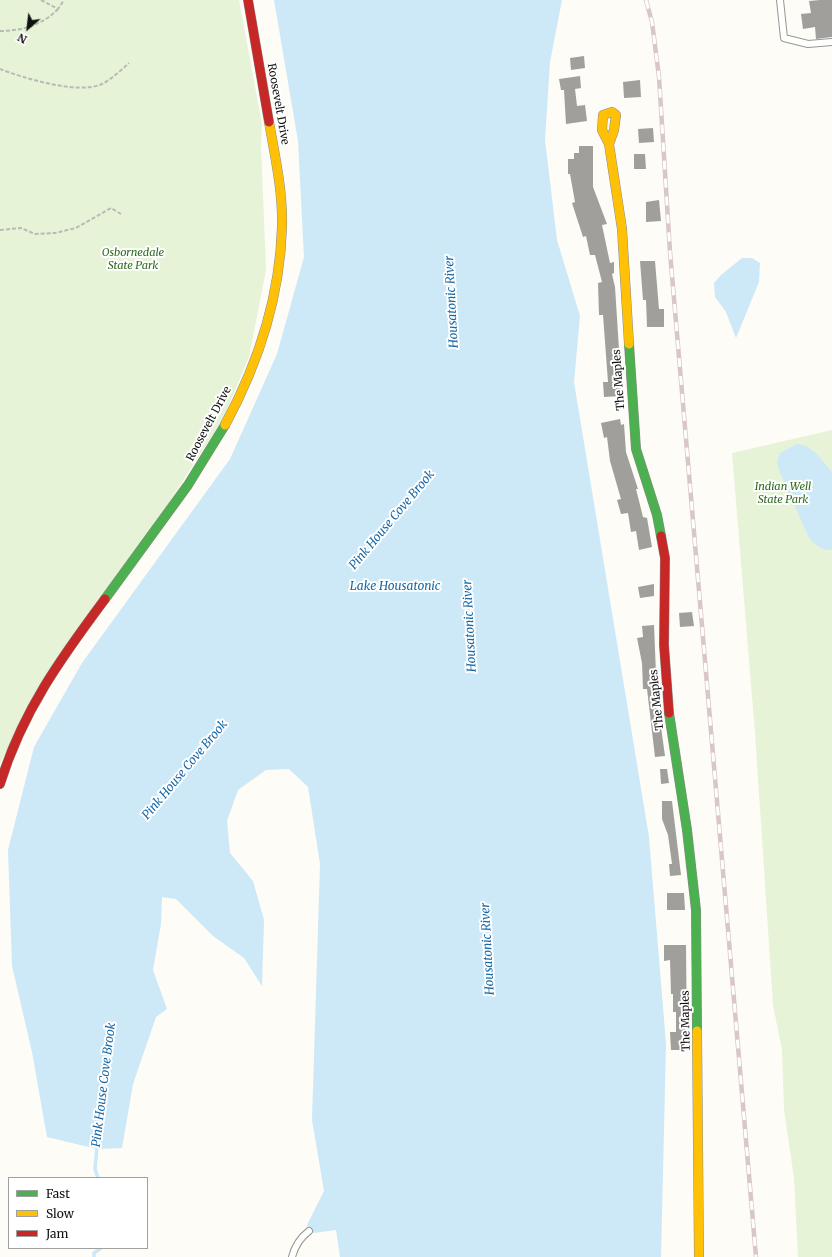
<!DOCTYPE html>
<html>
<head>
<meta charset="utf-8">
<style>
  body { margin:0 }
  #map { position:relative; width:832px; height:1257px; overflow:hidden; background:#fdfcf7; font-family:Merriweather,serif }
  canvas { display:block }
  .legend { position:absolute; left:8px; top:1177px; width:140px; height:72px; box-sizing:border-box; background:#fff; border:1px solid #a0a0a0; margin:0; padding:5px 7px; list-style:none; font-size:12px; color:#111 }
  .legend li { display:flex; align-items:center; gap:8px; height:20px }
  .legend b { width:20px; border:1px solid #a0a0a0 }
  .north { position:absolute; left:8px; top:8px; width:40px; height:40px; -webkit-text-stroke:3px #fff; paint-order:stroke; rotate:208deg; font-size:11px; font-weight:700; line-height:16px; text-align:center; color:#111 }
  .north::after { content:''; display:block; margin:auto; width:14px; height:18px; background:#111; clip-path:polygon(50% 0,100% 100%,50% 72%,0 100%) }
</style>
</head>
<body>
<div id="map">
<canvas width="832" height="1257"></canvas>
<ul class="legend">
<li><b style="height:5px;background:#4caf50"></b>Fast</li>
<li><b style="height:5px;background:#ffc107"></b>Slow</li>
<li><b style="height:5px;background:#c62828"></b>Jam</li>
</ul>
<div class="north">N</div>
</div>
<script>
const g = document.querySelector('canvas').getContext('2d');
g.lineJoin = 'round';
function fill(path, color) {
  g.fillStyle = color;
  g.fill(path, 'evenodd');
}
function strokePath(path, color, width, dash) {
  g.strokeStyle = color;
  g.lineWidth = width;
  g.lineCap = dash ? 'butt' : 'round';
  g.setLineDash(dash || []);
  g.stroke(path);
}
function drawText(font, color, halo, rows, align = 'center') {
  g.font = font + ' Merriweather,serif';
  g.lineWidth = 4;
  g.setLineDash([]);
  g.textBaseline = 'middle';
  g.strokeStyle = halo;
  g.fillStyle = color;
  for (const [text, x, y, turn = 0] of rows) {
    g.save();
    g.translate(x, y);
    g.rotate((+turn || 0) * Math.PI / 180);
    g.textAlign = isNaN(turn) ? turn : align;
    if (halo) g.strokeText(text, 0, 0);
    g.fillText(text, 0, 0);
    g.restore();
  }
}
fill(new Path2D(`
  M0 0H239L262 124 261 145 266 270 249 357 223 419 0 763Z
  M832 430V1257H798L794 1178 784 1110 782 1050 773 1005 755 733 732 453Z`), '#e7f3d7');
fill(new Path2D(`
  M274 0H562L550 62 545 140 557 240 580 316 574 382 649 837 666 1044 661 1257H340L336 1230 314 1233 309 1231 307 1225 324 1191 312 1120 320 864 308 787 289 769 266 770 238 790 227 821 230 853 253 881 264 920 262 986 244 958 213 936 176 899 162 897 161 924 153 970 167 1009 156 1017 133 1084 122 1148 97 1149 47 1137 32 1052 12 966 8 850 34 747 82 663 230 459 277 354 304 257 298 141Z
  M742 258H752L760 263 759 282 736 338 726 312 715 297 714 283 721 275Z
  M797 444C812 444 823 462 832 472V550C822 551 816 545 809 538L779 470 777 462 780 453Z`), '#cde8f7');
strokePath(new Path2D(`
  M97 1146 95 1169 98 1178
  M94 1257V1253L101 1248`), '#cde8f7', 3.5);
fill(new Path2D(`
  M820 0H832V37L816 39 815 27 803 29 801 14 811 13 809 1Z
  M584 56 585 68 571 70 570 58Z
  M580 76 581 88 575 89 577 106 585 105 587 121 566 124 564 90H561L559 79Z
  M640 80 641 97 624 98 623 82Z
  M653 128 654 142 639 143 638 129Z
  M579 146H593V187L607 224 602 225 610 263 614 262V273L612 274 615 287 622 396 604 397 603 382H608L603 315H599L598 283 602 282 595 255H590L586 236 583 237 572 203 575 202 570 174H568V159H574V153H579Z
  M634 154H645L646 169H634Z
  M659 200 661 221 646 222V202Z
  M640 261H655L659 309H664V327H647L646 300H643Z
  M620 419 621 425 624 424 626 452 638 489H636L643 517 647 518 652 547 639 550 636 531 631 532 628 513 621 514 617 500 621 499 610 461 607 437 604 438 601 423Z
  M654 584V596L640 598 638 587Z
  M692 612 694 626 680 627 679 613Z
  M654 625 657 698 665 756 655 757 647 689H643L642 663 637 638 643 637 642 626Z
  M660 769H667L669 783 661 784Z
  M662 801H672L681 875 670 876 669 864H672L668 835 662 819Z
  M667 893H684L685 910H667Z
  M664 945H686L687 1050H671L670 1032H676V1012H673V994H671L670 960 664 961Z`), '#a19f9c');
const lane = new Path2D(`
  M780 0 784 38 808 44 832 42
  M292 1257C295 1245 300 1238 309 1231`);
const fast = new Path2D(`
  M629 344 636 449 657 515 661 536
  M105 599 188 485 225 425
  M669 713 687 830 696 910 697 1031`);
const slow = new Path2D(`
  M609 144 614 130 616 115 612 112 603 115 602 130 609 144 622 229 629 344
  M225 425C258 364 280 296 282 227 283 192 275 156 269 122
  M697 1031 699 1257`);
const jam = new Path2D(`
  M248 0 269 122
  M661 536 665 558 664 645 669 713
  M0 784C22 712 61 658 105 599`);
strokePath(lane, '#979795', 8);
strokePath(fast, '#8e8d8b', 10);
strokePath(slow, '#8e8d8b', 10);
strokePath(jam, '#8e8d8b', 10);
strokePath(new Path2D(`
  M41 0 58 9 64 0
  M0 31C21 31 43 25 58 9
  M0 69C23 78 79 95 102 84 112 79 121 70 129 63
  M0 230 21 228 35 234 55 233 76 228 111 208 121 214`), '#b9b9b8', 2, [4, 2]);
strokePath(lane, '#fffffe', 6);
strokePath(fast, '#4caf50', 9);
strokePath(slow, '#ffc107', 9);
strokePath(jam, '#c62828', 9);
const rail = new Path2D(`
  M646 0 652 22 659 77 670 252 756 1257`);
strokePath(rail, '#d9c6c7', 4.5);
strokePath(rail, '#fff', 3, [9]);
drawText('11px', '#111', '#fff', [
  ["Roosevelt Drive",278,104,80],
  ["The Maples",619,380,-94],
  ["Roosevelt Drive",209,424,-62],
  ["The Maples",657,700,-96],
  ["The Maples",686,1021,-91]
]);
drawText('italic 11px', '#2f6b1f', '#fff', [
  ["Osbornedale",133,253],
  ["State Park",133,266],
  ["Indian Well",783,487],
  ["State Park",783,500]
]);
drawText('italic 12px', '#1768a6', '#fff', [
  ["Housatonic River",452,302,-93],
  ["Pink House Cove Brook",392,520,-50],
  ["Lake Housatonic",395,587],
  ["Housatonic River",470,626,-93],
  ["Pink House Cove Brook",185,770,-50],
  ["Housatonic River",488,949,-93],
  ["Pink House Cove Brook",104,1085,-83]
]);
</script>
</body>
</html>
